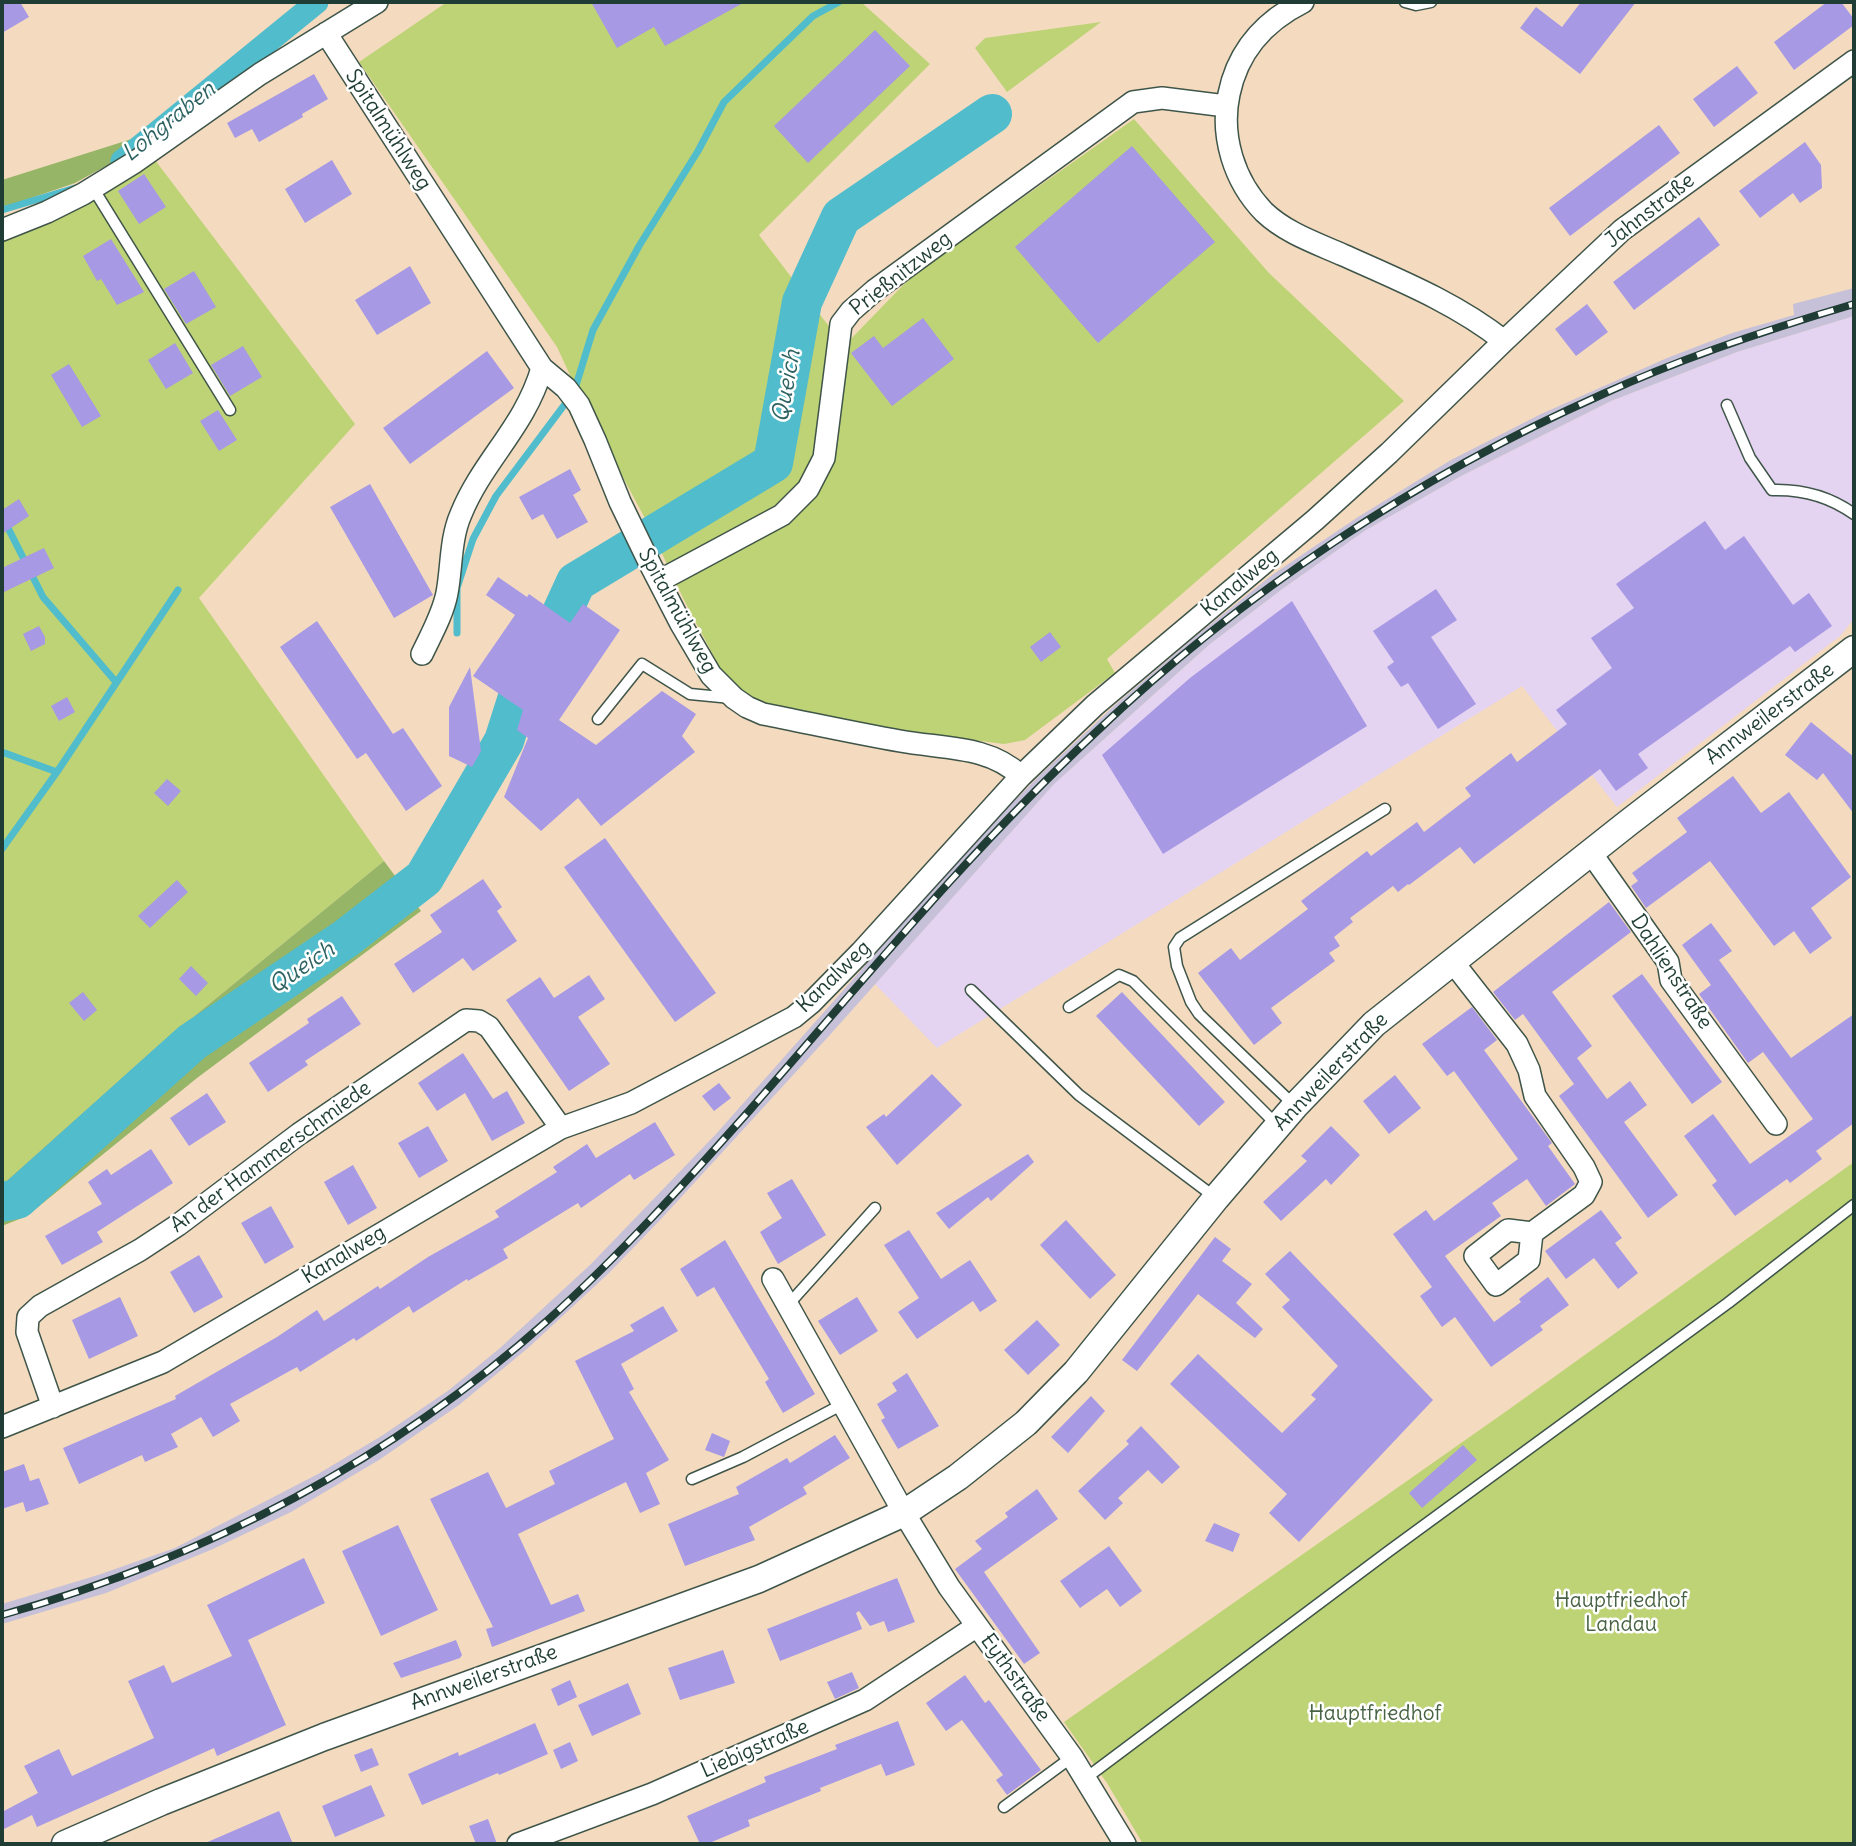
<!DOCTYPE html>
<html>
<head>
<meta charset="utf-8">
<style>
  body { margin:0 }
  #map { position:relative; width:1856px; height:1846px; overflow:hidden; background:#f4dbbf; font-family:Delius,sans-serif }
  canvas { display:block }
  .frame { position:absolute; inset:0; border:4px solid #1f3d34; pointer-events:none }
</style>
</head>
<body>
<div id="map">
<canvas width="1856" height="1846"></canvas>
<div class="frame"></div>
</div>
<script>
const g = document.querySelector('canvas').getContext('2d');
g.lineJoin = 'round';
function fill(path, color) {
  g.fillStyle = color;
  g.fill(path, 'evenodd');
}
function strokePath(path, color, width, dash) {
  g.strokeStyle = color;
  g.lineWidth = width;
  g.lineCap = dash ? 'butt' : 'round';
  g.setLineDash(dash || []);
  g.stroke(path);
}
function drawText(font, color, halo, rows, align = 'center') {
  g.font = font + ' Delius,sans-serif';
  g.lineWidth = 5;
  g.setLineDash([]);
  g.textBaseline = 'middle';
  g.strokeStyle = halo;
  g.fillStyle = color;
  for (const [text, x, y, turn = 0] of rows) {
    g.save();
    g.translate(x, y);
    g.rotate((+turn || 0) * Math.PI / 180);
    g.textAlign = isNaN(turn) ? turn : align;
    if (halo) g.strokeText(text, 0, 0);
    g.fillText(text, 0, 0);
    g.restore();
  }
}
fill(new Path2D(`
  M1854 316V619L1840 636 1617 807 1522 686 937 1048 875 984 1054 784 1210 644 1285 587 1366 530 1463 475 1611 401 1737 352Z`), '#e4d3f1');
fill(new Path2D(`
  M1854 288V316L1737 352 1611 401 1463 475 1366 530 1285 587 1210 644 1054 784 828 1037 662 1218 609 1273 528 1348 459 1405 379 1460 291 1512 213 1549 106 1593 2 1624V1604L98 1575 175 1548 318 1474 383 1435 449 1390 500 1348 591 1264 716 1134 977 839 1039 776 1115 705 1196 636 1272 575 1358 517 1451 460 1541 414 1667 358 1732 333 1794 315 1793 304Z`), '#c6c0d9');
fill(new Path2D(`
  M447 2H861L930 64 759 235 844 346 912 276 1134 119 1269 273 1404 401 1107 659 1115 673 1025 740 1004 744 818 720 749 704 722 672 683 598 648 524 582 401 557 347 359 62Z
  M1101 22 1007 92 975 48 985 38Z
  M155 160 355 424 199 598 384 861 159 1045 2 1185V238Z
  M1854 1162V1844H1143L1107 1783 1064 1722 1508 1410Z`), '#bed376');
fill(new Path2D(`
  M138 137 144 145 75 183 2 208V180Z
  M384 861 421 911 197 1078 27 1216 2 1226V1185L159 1045Z`), '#96b567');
strokePath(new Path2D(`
  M2 210 75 188
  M2 516 43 597 116 682
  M457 633V588L473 539 496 496 574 392 593 330 639 246 698 151 724 102 813 16 839 2
  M2 752 57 772 178 590
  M2 849 57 772`), '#51bccc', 7);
strokePath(new Path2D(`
  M122 161 317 2`), '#51bccc', 23);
strokePath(new Path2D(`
  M554 630 576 582 773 463 802 302 841 217 992 114
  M2 1202 17 1199 192 1042 345 939 424 878 504 741 526 672`), '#51bccc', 40);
fill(new Path2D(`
  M2 2H20L29 17 2 33Z
  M591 2H745L665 46 654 27 617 48Z
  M1581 2H1636L1580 74 1520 28 1536 7 1562 27Z
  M1827 2H1841L1854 19V25L1794 70 1774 42Z
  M875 30 910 66 808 163 774 126Z
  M1737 66 1758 93 1714 127 1693 99Z
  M314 74 328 99 302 114 303 117 259 142 252 129 235 138 227 123Z
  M1659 125 1680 153 1570 236 1549 208Z
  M1805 142 1821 165 1822 188 1800 203 1793 193 1760 218 1739 191Z
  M1132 146 1215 242 1098 343 1015 247Z
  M332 160 352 194 305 223 285 189Z
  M144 174 166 207 139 224 118 191Z
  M1699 217 1720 245 1634 310 1613 282Z
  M111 239 144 292 117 305 101 279 97 281 83 256Z
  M410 266 431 303 377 335 355 300Z
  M194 271 216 307 186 324 164 289Z
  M1587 304 1608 332 1576 356 1555 329Z
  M923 318 954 359 892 406 851 353 874 336 883 348Z
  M175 343 193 373 166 389 148 360Z
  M243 346 262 377 230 396 211 365Z
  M487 351 514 388 410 464 383 428Z
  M69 364 101 416 82 427 51 375Z
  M218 410 237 440 219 451 200 421Z
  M570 469 581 490 573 495 588 522 557 539 543 514 532 520 519 497Z
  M370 484 433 595 394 618 330 507Z
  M19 499 29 516 2 534V510Z
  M1705 521 1725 550 1744 536 1793 605 1809 593 1832 626 1795 652 1790 646 1638 754 1648 768 1616 791 1600 769 1474 864 1460 847 1409 885 1408 884 1398 892 1393 886 1350 918 1353 922 1334 937 1340 946 1329 953 1335 961 1271 1008 1282 1023 1254 1045 1198 973 1231 948 1240 960 1308 909 1301 901 1367 851 1371 856 1417 822 1424 832 1471 796 1465 788 1511 753 1517 762 1567 724 1556 710 1612 668 1591 638 1634 608 1616 584Z
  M44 548 54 568 2 593V568Z
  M498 577 527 597 529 594 570 623 583 604 620 630 559 720 596 745 662 691 696 714 682 736 695 752 601 826 578 798 541 831 504 797 528 738 517 730 523 710 473 676 515 615 486 595Z
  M1436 589 1457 620 1431 637 1476 704 1438 729 1408 683 1401 687 1387 667 1394 662 1373 631Z
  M1292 601 1367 726 1163 854 1102 755 1190 678Z
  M317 621 393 734 403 728 442 786 406 811 366 753 357 759 280 647Z
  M39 626 45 637V644L31 651 23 634Z
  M1050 632 1061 647 1041 662 1030 647Z
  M470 667 481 751 472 767 449 756V707Z
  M67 697 75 712 59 721 51 706Z
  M1811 722 1854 757V814L1823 773 1817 780 1785 755Z
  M1733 776 1761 813 1789 792 1851 877 1811 908 1832 938 1810 954 1794 931 1774 946 1710 861 1646 908 1631 886 1638 881 1632 873 1687 832 1677 818Z
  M167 779 181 791 168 806 154 793Z
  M605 838 716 993 675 1022 564 867Z
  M483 879 502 907 497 911 517 941 473 971 463 958 413 993 394 964 442 932 430 915Z
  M177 880 188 892 150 928 138 916Z
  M1609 902 1631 932 1552 992 1592 1046 1577 1058 1607 1099 1630 1081 1647 1105 1624 1122 1678 1195 1648 1218 1559 1096 1574 1084 1523 1014 1515 1020 1493 992Z
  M1711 923 1732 951 1719 960 1791 1058 1854 1014V1123L1816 1151 1822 1159 1790 1183 1787 1179 1735 1216 1712 1185 1717 1181 1684 1136 1713 1114 1750 1164 1813 1119 1763 1052 1748 1063 1699 994 1711 985 1682 945Z
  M191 966 208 983 196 996 179 979Z
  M1642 974 1722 1082 1692 1104 1612 996Z
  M589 975 605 999 578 1017 610 1064 569 1091 506 1000 540 977 554 998Z
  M83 992 97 1010 84 1021 69 1003Z
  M1122 992 1225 1102 1199 1126 1096 1016Z
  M342 996 361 1024 305 1061 308 1065 268 1092 249 1063 309 1023 307 1019Z
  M1472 1007 1497 1040 1484 1050 1552 1143 1548 1146 1575 1184 1546 1206 1527 1179 1492 1203 1501 1216 1445 1256 1494 1322 1521 1302 1519 1299 1548 1277 1569 1305 1540 1326 1543 1330 1491 1367 1455 1317 1442 1327 1420 1296 1432 1287 1393 1234 1426 1210 1434 1221 1518 1159 1454 1071 1447 1076 1422 1044Z
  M463 1053 493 1099 507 1091 525 1123 492 1141 465 1093 437 1111 418 1083Z
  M932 1074 962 1105 897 1165 866 1127 884 1114 886 1117Z
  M1395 1075 1421 1108 1389 1134 1363 1101Z
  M719 1083 731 1098 714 1111 702 1096Z
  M207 1093 226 1122 189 1146 170 1118Z
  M655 1122 675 1155 634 1180 630 1174 581 1208 578 1203 503 1249 508 1258 468 1281 467 1279 413 1313 409 1306 356 1341 354 1338 300 1372 297 1367 230 1404 240 1421 213 1437 201 1417 171 1434 178 1447 145 1462 142 1455 79 1484 63 1448 176 1399 175 1396 277 1337 317 1310 324 1321 378 1286 380 1289 428 1257 499 1217 495 1211 557 1172 553 1167 587 1144 596 1158Z
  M428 1126 448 1161 419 1178 398 1143Z
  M1331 1126 1360 1155 1331 1185 1326 1179 1281 1221 1263 1202 1307 1161 1301 1156Z
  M151 1149 173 1183 97 1232 103 1242 62 1265 45 1236 102 1204 88 1182 107 1169 111 1175Z
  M1028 1154 1034 1162 991 1201 988 1197 949 1229 936 1213Z
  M353 1165 377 1208 348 1225 324 1182Z
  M792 1179 826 1235 778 1264 760 1232 782 1218 767 1193Z
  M271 1206 294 1247 265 1264 241 1223Z
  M1601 1210 1622 1238 1615 1243 1638 1273 1618 1289 1594 1258 1566 1279 1545 1251Z
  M1066 1220 1116 1275 1090 1299 1040 1245Z
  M909 1230 941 1279 970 1260 997 1301 980 1312 973 1301 917 1339 898 1312 919 1298 884 1245Z
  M1215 1237 1231 1249 1222 1261 1252 1284 1236 1303 1263 1329 1255 1338 1198 1294 1137 1371 1122 1360Z
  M725 1240 815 1394 783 1413 765 1382 769 1379 714 1287 697 1297 680 1269Z
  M1290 1251 1433 1400 1299 1542 1269 1513 1287 1494 1170 1384 1198 1354 1282 1433 1316 1399 1311 1395 1338 1366 1282 1307 1290 1300 1265 1274Z
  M199 1255 223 1297 194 1313 170 1272Z
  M120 1297 138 1336 89 1359 72 1320Z
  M857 1297 878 1331 840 1355 818 1321Z
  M663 1306 678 1331 621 1364 634 1389 629 1392 669 1460 646 1473 660 1504 640 1513 626 1482 518 1534 551 1605 578 1594 585 1611 492 1647 486 1629 493 1627 430 1499 488 1472 506 1508 555 1484 549 1471 614 1439 575 1361 634 1331 630 1325Z
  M1037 1320 1060 1345 1028 1375 1004 1350Z
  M907 1373 939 1426 898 1449 881 1420 885 1418 877 1404 897 1391 892 1383Z
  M1091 1396 1105 1411 1068 1453 1051 1437Z
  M1141 1426 1180 1467 1162 1484 1148 1470 1118 1498 1123 1503 1105 1520 1078 1491 1129 1444 1126 1441Z
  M712 1433 730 1441 724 1457 705 1450Z
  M835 1435 850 1458 803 1487 807 1494 749 1527 755 1540 685 1566 668 1524 739 1494 736 1487 787 1458 790 1463Z
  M1463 1445 1477 1460 1422 1508 1409 1493Z
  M24 1464 30 1481 39 1478 49 1504 26 1512 23 1502 2 1509V1472Z
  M1037 1489 1058 1519 984 1572 1040 1653 1024 1664 955 1569 982 1549 975 1541 1008 1517 1005 1513Z
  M1214 1523 1240 1534 1233 1552 1205 1541Z
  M398 1525 438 1610 381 1636 342 1551Z
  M1109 1546 1142 1591 1120 1607 1107 1589 1080 1608 1060 1581Z
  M304 1558 325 1603 248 1640 286 1725 217 1756 214 1748 37 1827 32 1815 2 1830V1812L38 1793 24 1766 59 1749 72 1776 154 1738 128 1681 164 1665 172 1683 232 1656 207 1605Z
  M897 1578 915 1622 888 1632 884 1621 870 1626 859 1611 856 1613 862 1629 780 1661 767 1629Z
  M456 1640 462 1655 460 1658 401 1678 393 1663Z
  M723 1650 735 1683 680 1700 668 1668Z
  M852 1672 859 1688 835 1699 827 1682Z
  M965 1675 985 1703 989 1700 1041 1770 1007 1795 996 1780 1003 1775 962 1720 946 1731 926 1703Z
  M570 1680 577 1697 558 1706 551 1689Z
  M628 1683 641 1714 592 1736 578 1705Z
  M898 1721 915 1765 886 1776 881 1764 820 1788 821 1791 748 1820 750 1826 707 1844H700L687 1816 766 1782 764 1777 837 1749 835 1745Z
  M535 1723 548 1754 499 1775 498 1773 422 1805 408 1774 458 1752 459 1756Z
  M570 1742 578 1761 561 1769 553 1750Z
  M372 1748 379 1765 361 1772 354 1755Z
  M371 1785 385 1816 335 1837 322 1806Z
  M279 1811 293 1844H203Z
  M488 1819 497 1844H476L469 1826Z`), '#a799e4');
const service = new Path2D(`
  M1405 2 1416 5 1431 2
  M93 188 230 410
  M1727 405 1750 458 1772 490C1802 489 1829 496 1854 514
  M598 719 642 664 690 694 731 698
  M971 990 1079 1095 1216 1198
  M1069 1007 1119 975 1133 981 1278 1126
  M1295 1106 1199 1014 1191 1002 1177 966 1174 947 1180 938 1385 809
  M788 1305 875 1208
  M692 1479 743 1457 843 1404
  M1086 1778 1389 1551 1728 1303 1854 1205
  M1004 1807 1072 1757`);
const minor = new Path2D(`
  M1303 2C1265 21 1238 50 1229 94 1220 136 1234 181 1264 212 1286 233 1316 243 1343 255 1399 280 1456 303 1504 341
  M326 33 542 368 566 388 579 405 595 440 620 502 650 564 681 624 711 675 734 698 747 707 763 714C809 723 854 733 900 741 943 749 988 745 1021 776
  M2 230 47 212 83 194 135 162 260 74 377 2
  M659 581 782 515 808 489 824 458 841 324 851 311 875 290 1133 102 1162 98 1226 106
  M422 654C431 635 443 614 447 593 452 567 450 539 461 514 483 460 525 427 542 368
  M1591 853 1668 962 1671 980 1776 1124
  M1452 961 1517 1044 1529 1070 1535 1096 1584 1167 1591 1182 1584 1195 1532 1233
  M1508 1230 1532 1233 1529 1260 1496 1285 1475 1256Z
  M773 1279 904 1513 949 1587 1072 1757 1125 1844
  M53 1407 27 1332 28 1317 40 1306 140 1250 178 1225 299 1134 466 1020 479 1021 489 1027 561 1128
  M2 1427 163 1362 561 1128 631 1103 794 1017 811 1003 861 952 1021 776 1095 705 1315 520 1389 453 1504 341 1622 230 1854 61
  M518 1844 652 1794 865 1700 977 1626`);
const tertiary = new Path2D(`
  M65 1844 161 1802 324 1737 759 1579 904 1513 958 1477 1026 1423 1076 1372 1216 1198 1295 1106 1374 1024 1628 823 1854 649`);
strokePath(service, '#3f5549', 13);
strokePath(minor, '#3f5549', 24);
strokePath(tertiary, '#3f5549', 29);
strokePath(service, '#fff', 10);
strokePath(minor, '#fff', 21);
strokePath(tertiary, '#fff', 26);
const rail = new Path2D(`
  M2 1615C205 1558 390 1461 548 1320 620 1255 685 1183 749 1111 861 983 970 850 1094 734 1242 593 1416 477 1603 394 1684 357 1769 329 1854 304`);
strokePath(rail, '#1f3d34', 8);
strokePath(rail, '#fff', 5, [16]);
drawText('21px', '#1f3d34', '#fff', [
  ["Spitalmühlweg",388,130,57],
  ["Jahnstraße",1650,211,-38],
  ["Prießnitzweg",901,274,-38],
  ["Kanalweg",1240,583,-40],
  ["Spitalmühlweg",677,611,61],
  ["Annweilerstraße",1770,714,-37],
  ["Dahlienstraße",1671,972,57],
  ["Kanalweg",834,977,-44],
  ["Annweilerstraße",1331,1072,-46],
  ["An der Hammerschmiede",271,1157,-36],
  ["Kanalweg",344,1255,-31],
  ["Annweilerstraße",484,1678,-20],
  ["Eythstraße",1015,1678,54],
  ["Liebigstraße",755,1749,-24]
]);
drawText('21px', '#476244', '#fff', [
  ["Hauptfriedhof",1621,1601],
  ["Landau",1621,1625],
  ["Hauptfriedhof",1375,1714]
]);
drawText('italic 23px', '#2e6362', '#fff', [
  ["Lohgraben",169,122,-39],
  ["Queich",787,386,-80],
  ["Queich",302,968,-34]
]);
</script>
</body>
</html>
